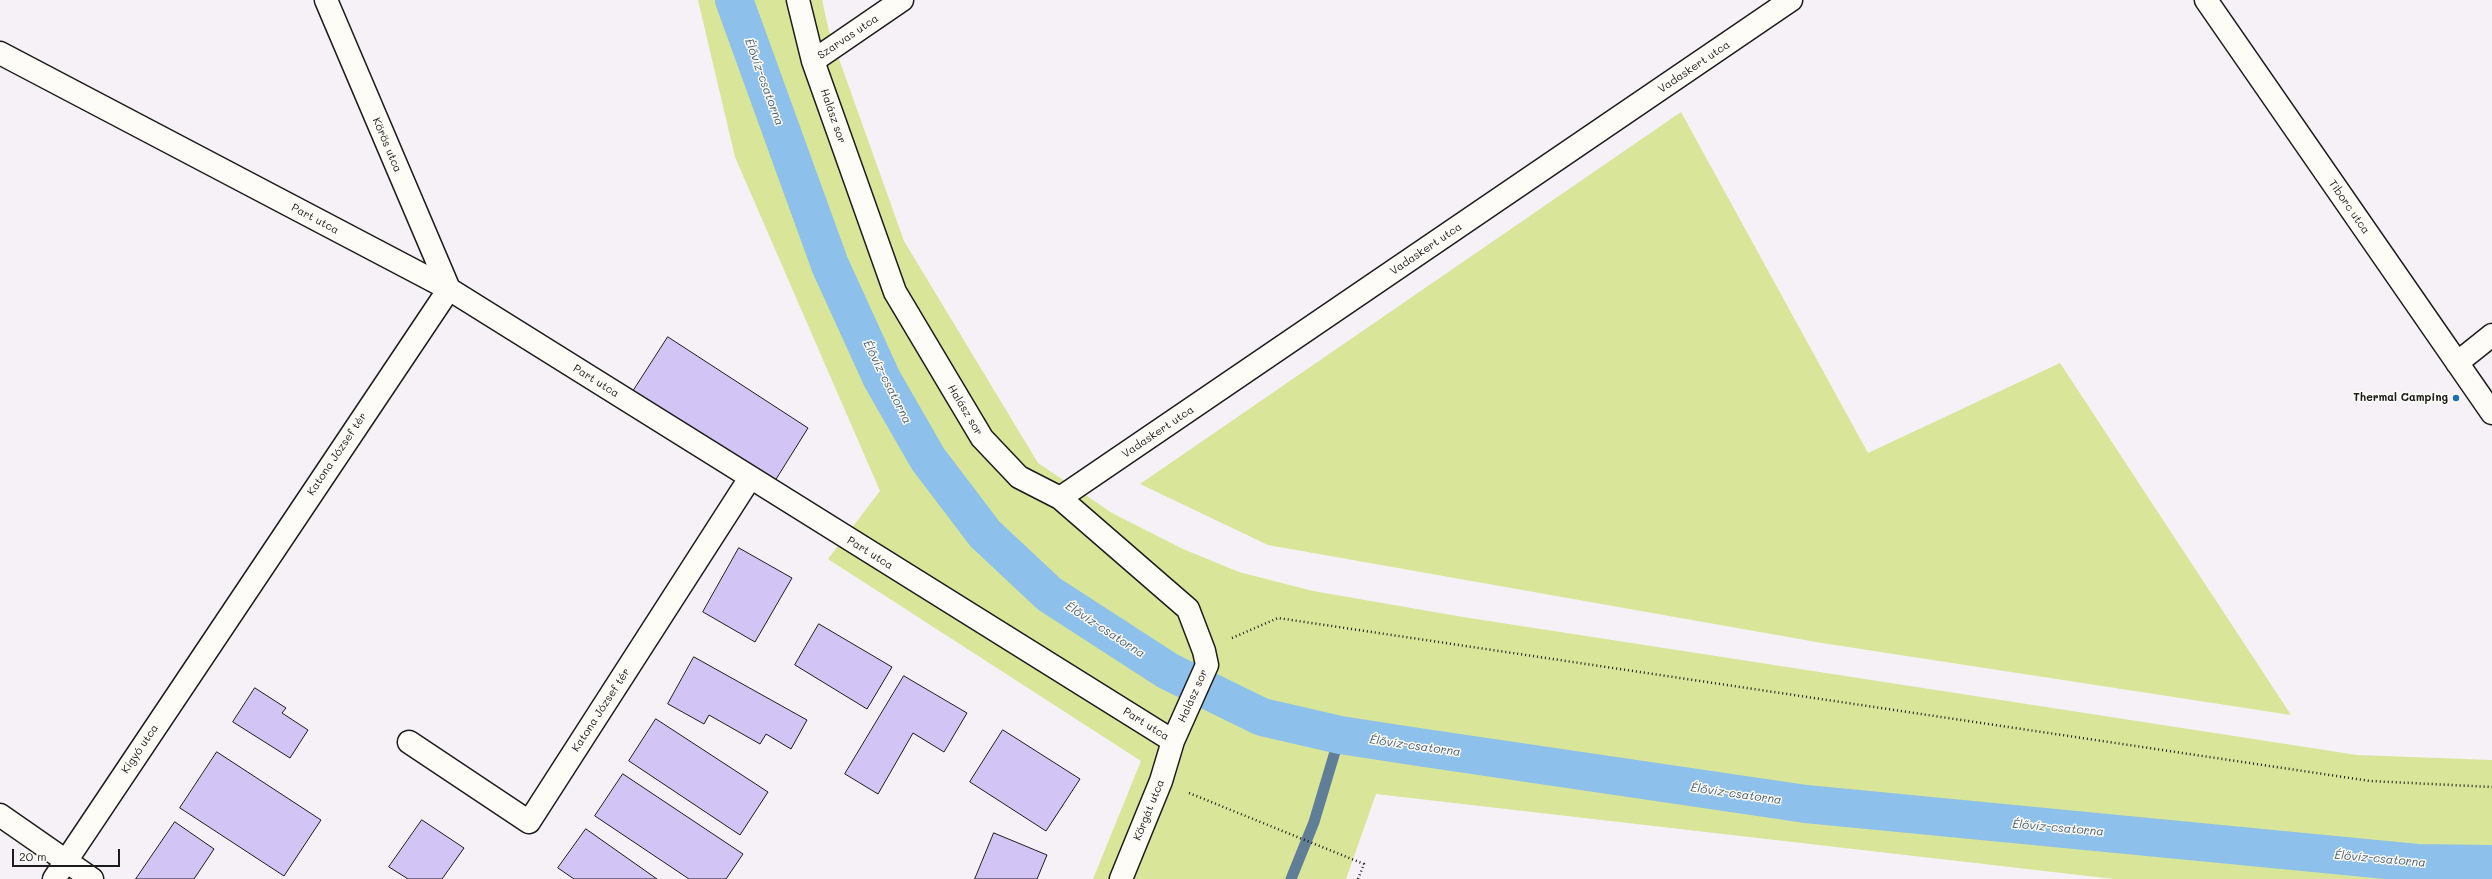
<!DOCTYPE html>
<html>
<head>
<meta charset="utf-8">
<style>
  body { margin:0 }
  #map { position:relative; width:2492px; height:879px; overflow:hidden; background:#f5f1f7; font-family:Mali,sans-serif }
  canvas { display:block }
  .scale { position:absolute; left:12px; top:849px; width:108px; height:18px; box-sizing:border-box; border:2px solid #1c1c1c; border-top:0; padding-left:5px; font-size:12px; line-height:14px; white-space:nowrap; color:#1c1c1c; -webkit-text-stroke:3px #fdfcf7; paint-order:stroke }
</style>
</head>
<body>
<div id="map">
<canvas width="2492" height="879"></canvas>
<div class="scale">20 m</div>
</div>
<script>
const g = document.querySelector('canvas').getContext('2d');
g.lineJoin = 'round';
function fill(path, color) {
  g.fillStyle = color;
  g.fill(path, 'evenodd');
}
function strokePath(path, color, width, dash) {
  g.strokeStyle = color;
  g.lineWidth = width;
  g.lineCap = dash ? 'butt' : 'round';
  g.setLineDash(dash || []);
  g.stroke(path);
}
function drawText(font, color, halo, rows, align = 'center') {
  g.font = font + ' Mali,sans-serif';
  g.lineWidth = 3;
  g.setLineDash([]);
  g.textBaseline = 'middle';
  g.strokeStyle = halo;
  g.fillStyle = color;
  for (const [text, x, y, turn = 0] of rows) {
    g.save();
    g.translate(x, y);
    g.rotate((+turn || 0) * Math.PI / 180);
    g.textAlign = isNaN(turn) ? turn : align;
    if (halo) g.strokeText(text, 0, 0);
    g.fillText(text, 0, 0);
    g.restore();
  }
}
fill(new Path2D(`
  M698 0H822L829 31 904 241 1038 463 1112 513 1183 549 1239 572 1313 591 1463 617 2357 755 2492 760V879H2114L1376 794 1346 879H1093L1141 761 828 559 880 491 735 157Z
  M1681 112 1868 453 2060 363 2291 715 1822 643 1268 545 1140 484Z`), '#d9e598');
strokePath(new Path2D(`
  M1291 879 1314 822 1340 735`), '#607e98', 11);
strokePath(new Path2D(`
  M734 0 830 265 882 379 928 459 985 534 1049 594 1168 671 1262 717 1340 735 1425 748 1806 804 2417 863 2492 864`), '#8dc0ea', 38);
const building = new Path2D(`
  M668 337 808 428 773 484 632 393Z
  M739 548 792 578 755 642 703 612Z
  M819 624 892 667 867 709 795 665Z
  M694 657 807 720 791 749 766 734 760 744 709 715 704 724 668 704Z
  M904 676 967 713 944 752 913 733 878 794 845 774Z
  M255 688 286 708 282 713 308 730 290 758 233 722Z
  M656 719 768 792 740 835 629 761Z
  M1003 730 1080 779 1046 831 970 782Z
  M217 752 321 820 284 876 180 808Z
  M623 774 743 854 726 879H689L595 816Z
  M422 820 464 848 442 879H408L389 867Z
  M175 822 214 849 194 879H136Z
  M586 829 657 879H574L558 868Z
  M994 833 1047 855 1037 879H975Z`);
fill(building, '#d3c4f6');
strokePath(building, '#1c1c1c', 1);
const minor = new Path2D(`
  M798 0 813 61 895 292 982 438 1019 477 1060 498 1188 609 1204 651 1207 665 1173 741 1161 781 1121 879
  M2206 0 2492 413
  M0 53 449 289 1173 741
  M813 61 902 0
  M2457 363 2492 335
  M1060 498 1791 0
  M409 742 529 822 750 478
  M0 815 92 879
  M54 879 449 289 326 0`);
strokePath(minor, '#1c1c1c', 25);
strokePath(new Path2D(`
  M1232 638 1278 618 2370 781 2492 787
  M1189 793 1364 864 1358 879`), '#1c1c1c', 2.5, [1, 3]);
strokePath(minor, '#fdfcf7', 22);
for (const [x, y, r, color] of [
  [2456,398,4,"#1f6fb2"]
]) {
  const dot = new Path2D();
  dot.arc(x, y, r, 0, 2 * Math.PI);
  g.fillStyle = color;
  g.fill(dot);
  strokePath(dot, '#fdfcf7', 1.5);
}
drawText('11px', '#1c1c1c', '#fdfcf7', [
  ["Szarvas utca",848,37,-34],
  ["Vadaskert utca",1694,67,-34],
  ["Halász sor",833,116,71],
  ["Körös utca",387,145,67],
  ["Tiborc utca",2349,207,55],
  ["Part utca",315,219,28],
  ["Vadaskert utca",1426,249,-34],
  ["Part utca",596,381,32],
  ["Halász sor",965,410,59],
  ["Vadaskert utca",1158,432,-34],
  ["Katona József tér",337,454,-56],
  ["Part utca",870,553,32],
  ["Halász sor",1193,696,-66],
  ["Katona József tér",601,710,-57],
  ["Part utca",1146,724,32],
  ["Kígyó utca",140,749,-56],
  ["Körgát utca",1149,810,-68]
]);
drawText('bold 11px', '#1c1c1c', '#fdfcf7', [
  ["Thermal Camping",2448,398]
], 'right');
drawText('italic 12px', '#495e6e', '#fdfcf7', [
  ["Élővíz-csatorna",764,82,70],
  ["Élővíz-csatorna",887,382,63],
  ["Élővíz-csatorna",1105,630,33],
  ["Élővíz-csatorna",1415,746,8],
  ["Élővíz-csatorna",1736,794,8],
  ["Élővíz-csatorna",2058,828,5],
  ["Élővíz-csatorna",2380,859,5]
]);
</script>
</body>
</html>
